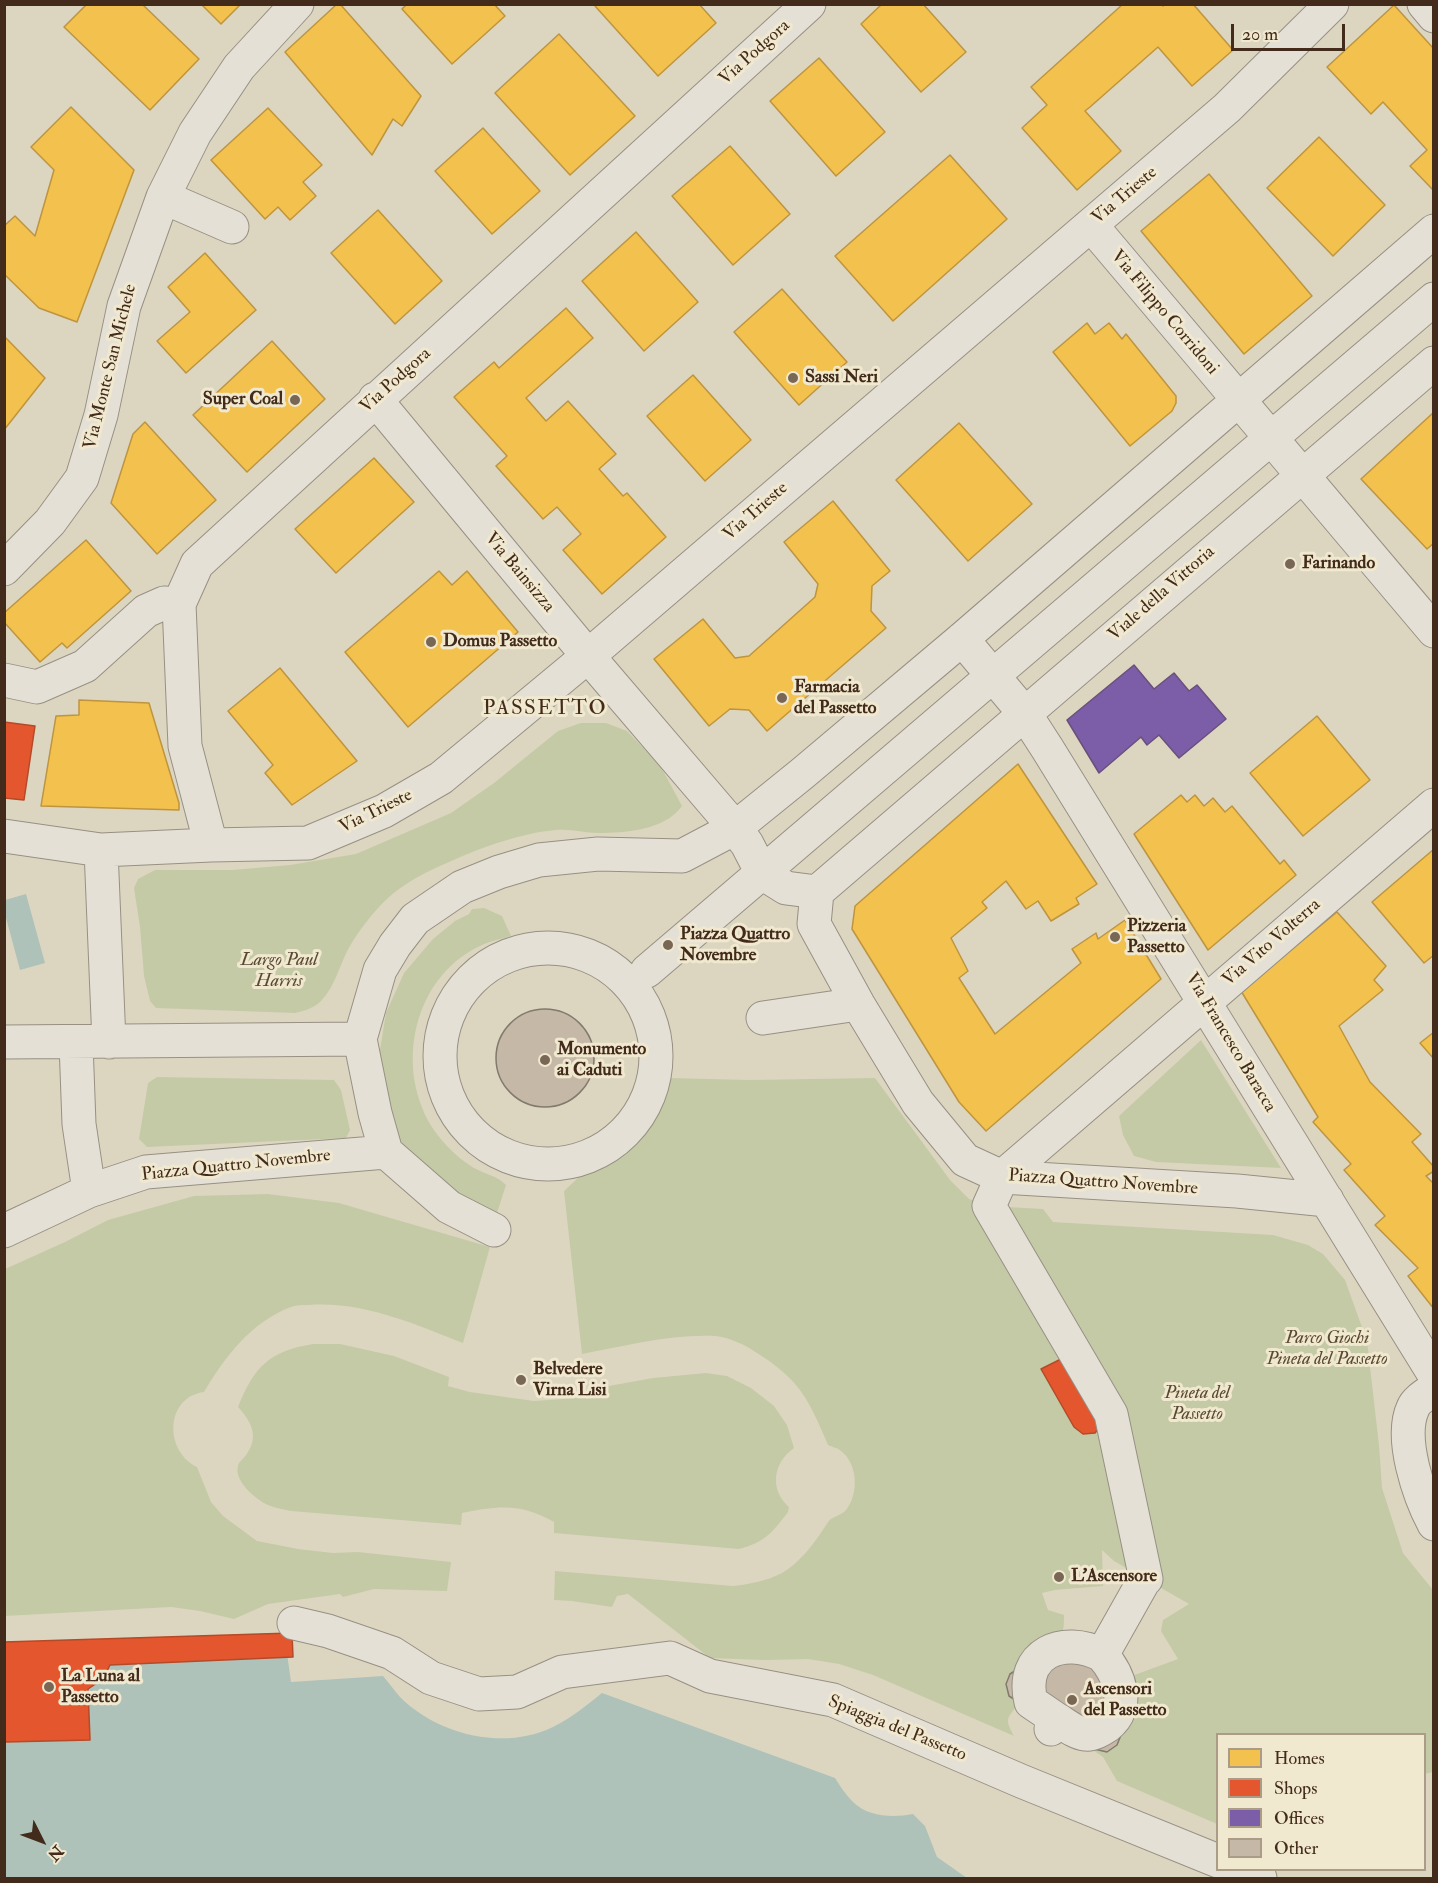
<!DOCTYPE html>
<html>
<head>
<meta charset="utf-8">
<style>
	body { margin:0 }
	#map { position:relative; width:1438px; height:1883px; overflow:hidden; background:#dcd6c1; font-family:"IM FELL Double Pica",serif }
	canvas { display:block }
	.frame { position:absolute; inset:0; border:6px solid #432b1b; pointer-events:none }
	.legend { position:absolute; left:1216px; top:1733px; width:210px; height:138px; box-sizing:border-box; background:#f0e8cf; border:2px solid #ab9c87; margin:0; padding:8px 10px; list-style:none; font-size:18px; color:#432b1b }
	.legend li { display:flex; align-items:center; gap:12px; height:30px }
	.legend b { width:30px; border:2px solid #ab9c87 }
	.north { position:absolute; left:12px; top:1811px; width:60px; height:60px; -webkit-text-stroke:4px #f0e8cf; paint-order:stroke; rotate:132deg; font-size:16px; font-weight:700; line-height:24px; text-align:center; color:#432b1b }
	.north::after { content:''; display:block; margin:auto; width:21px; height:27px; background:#432b1b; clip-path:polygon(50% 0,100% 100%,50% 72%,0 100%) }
	.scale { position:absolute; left:1231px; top:24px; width:114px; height:27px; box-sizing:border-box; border:3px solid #432b1b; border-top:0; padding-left:8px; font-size:18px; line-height:21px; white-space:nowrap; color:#432b1b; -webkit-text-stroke:4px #f0e8cf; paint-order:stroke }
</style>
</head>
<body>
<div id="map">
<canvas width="1438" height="1883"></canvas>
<div class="frame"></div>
<ul class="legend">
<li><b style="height:16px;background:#f2c14e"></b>Homes</li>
<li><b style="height:16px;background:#e4572e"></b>Shops</li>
<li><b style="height:16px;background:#7b5ea7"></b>Offices</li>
<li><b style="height:16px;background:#c5b8a6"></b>Other</li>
</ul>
<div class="north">N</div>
<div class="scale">20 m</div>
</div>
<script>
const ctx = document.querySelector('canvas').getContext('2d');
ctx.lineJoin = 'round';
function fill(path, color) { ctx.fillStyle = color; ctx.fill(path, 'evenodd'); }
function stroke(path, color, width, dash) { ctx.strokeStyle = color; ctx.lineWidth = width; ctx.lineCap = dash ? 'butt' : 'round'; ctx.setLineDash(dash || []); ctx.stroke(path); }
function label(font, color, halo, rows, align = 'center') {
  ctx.font = font + ' "IM FELL Double Pica",serif'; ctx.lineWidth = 6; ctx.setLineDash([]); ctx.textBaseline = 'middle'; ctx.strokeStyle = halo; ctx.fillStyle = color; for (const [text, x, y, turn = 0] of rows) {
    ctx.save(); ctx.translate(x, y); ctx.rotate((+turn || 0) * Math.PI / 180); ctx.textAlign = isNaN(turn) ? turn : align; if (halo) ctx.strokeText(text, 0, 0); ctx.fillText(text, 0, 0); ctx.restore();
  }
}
fill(new Path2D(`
	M581,723H606L627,731L660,765L682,806C665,830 626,833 598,833C585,833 571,829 557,830C527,832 492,844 465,855C435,868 403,881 380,906C369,918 358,932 350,946C340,963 335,988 320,1002C314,1008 304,1011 295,1013L156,1008L150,1001L144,976L140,927L134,888L138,879L155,870H232L290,865L356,854L451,813L494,783L558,731Z
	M484,908L502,916L511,936C501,939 490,941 480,946C409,979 392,1079 440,1138C449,1149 461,1160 474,1168C485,1174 498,1176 506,1185L497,1213L475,1209L408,1153L393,1128L379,1056L386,1013L404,973L433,939L455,921L469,914L472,909Z
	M1201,1040L1281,1168L1156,1162L1134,1156L1123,1135L1119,1116Z
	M157,1077L334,1080L341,1090L350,1130L346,1138L147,1147L139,1139L148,1083Z
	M669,1078L750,1080L875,1078L950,1180L969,1199L989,1206L1043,1209L1053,1222L1273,1235L1308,1245L1323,1254L1345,1280L1367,1341L1379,1445L1382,1488L1403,1553L1433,1590V1772L1425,1774L1424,1734H1218L1217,1824L1117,1781L1103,1757L1090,1748L1107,1752C1131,1735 1120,1707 1118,1681L1178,1659L1161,1631L1163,1620L1189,1604L1114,1561L1102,1550L1103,1586L1055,1590L1042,1593L1048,1610L1064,1615C1064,1625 1064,1638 1055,1645C1038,1660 981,1674 1018,1703C1009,1719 1003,1716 1014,1736L873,1675L839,1664L808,1659L764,1660L710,1658L628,1594L617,1596L612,1607L572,1601L554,1600L555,1571L733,1586C751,1584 766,1581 782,1573C802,1561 816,1541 828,1522C832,1516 841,1516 846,1510C859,1494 858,1464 841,1451C838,1448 832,1447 828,1445C809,1400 800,1380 757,1353C745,1345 729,1337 715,1336C671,1334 625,1346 582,1354L564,1191L580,1176L613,1159L640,1133L658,1107Z
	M268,1194L339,1203L490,1247L463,1343C414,1324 363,1301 309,1305C303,1305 296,1305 291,1307C251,1322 225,1357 204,1392C165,1397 164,1451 197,1467L211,1502L223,1516L257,1541L298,1549L333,1553L358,1552L451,1562L447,1591L374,1589L343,1597L340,1594L268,1604L234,1619L200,1611L171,1607L5,1616V1269L65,1242L108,1220L194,1196Z
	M313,1344H340L394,1356L449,1377L448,1386L470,1392L534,1401L592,1397V1389L653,1378L706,1373L727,1376L751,1388L774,1406L787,1425L794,1448C773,1463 769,1489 789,1507L788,1512C773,1532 764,1543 739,1549L554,1533V1522C520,1503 499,1506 462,1513L461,1525L291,1511C283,1509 275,1508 268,1505C255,1499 231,1479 239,1463C242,1459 246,1456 248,1452C259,1435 250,1420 238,1407C254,1367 269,1351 313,1344Z`), '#c5caa6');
fill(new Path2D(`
	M26,894L45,963L20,970L5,914V900Z
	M286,1646L291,1682L383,1676C389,1683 394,1690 400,1697C438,1735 504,1751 553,1727C571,1718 586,1706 602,1693L835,1778C840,1786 846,1795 853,1802C868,1817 893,1818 913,1814L925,1826L937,1857L967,1878H5L4,1663Z`), '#aec2b9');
const homes = new Path2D(`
	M87,4H142L199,59L150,110L64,27Z
	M201,4H241L221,24Z
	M337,4H340L421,96L402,126L393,119L372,155L285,52Z
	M407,4H494L505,16L452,64L402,9Z
	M597,4H699L716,23L658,76L595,6Z
	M882,4H923L966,52L921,92L861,24Z
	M1123,4H1161L1163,6L1165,4H1193L1233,50L1192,86L1158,47L1090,107L1085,111L1121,151L1077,190L1022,128L1047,105L1031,87Z
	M1394,5L1434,49V191L1410,166L1427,150L1383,102L1371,114L1327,67Z
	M559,34L635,116L570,175L495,93Z
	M819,58L885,132L836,176L770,101Z
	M71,107L134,170L77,322L39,308L4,274V226L15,216L35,236L54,170L31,147Z
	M268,108L322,165L303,182L316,196L290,220L278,207L265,219L211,160Z
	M483,128L540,191L492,234L435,171Z
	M1319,137L1385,205L1333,256L1267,188Z
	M730,146L790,214L733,265L672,196Z
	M950,155L1007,219L893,321L835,256Z
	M1209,174L1312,296L1244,354L1141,231Z
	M378,210L442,281L395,324L331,253Z
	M636,232L698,302L644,351L582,281Z
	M205,253L256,310L186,373L157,341L190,312L168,287Z
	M782,289L847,362L799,405L734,332Z
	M566,308L593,338L526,398L546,421L568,401L616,454L599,469L623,496L627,493L666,537L602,594L563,550L581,534L557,507L543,519L496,466L507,456L454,397L494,362L499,368Z
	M1087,323L1095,334L1109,323L1122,339L1126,334L1176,396V403L1172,411L1130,446L1053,352Z
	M4,336L45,378L4,430Z
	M272,341L325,399L247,472L193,415Z
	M693,375L751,440L705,481L647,416Z
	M1434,412V543L1427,549L1361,479Z
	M145,422L216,500L157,554L111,503L133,434Z
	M959,423L1032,504L968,561L896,480Z
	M374,458L414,502L336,573L295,529Z
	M833,501L890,571L872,586L871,611L886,628L767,731L749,710L730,709L709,726L654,659L703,619L735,658L749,656L815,597L818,584L784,542Z
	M86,540L131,591L67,648L62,643L40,662L4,622V613Z
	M439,571L452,585L467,571L518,632L408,727L345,652Z
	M280,668L357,761L292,805L265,773L273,765L228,711Z
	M79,700L149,703L179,803V810L41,806L56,716L79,715Z
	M1317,716L1370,780L1303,836L1250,773Z
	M1018,764L1097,884L1076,898L1079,904L1051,921L1038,901L1026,909L1006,881L982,902L987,908L951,938L968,971L959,978L995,1034L1081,963L1072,949L1096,933L1098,939L1125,920L1161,979L986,1131L959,1102L852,929L855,906Z
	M1181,795L1187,802L1195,795L1204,806L1213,798L1225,812L1232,806L1280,864L1284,860L1296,875L1208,950L1134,834Z
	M1434,849V955L1424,963L1372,902Z
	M1337,912L1386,966L1374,980L1383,990L1339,1026L1370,1082L1421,1134L1412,1142L1434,1167V1171L1426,1176L1434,1184V1309L1408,1276L1418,1268L1375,1225L1385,1216L1344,1170L1351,1164L1313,1122L1318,1117L1241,991Z
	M1434,1032V1059L1420,1043Z`);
fill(homes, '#f2c14e');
stroke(homes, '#be943f', 1.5);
const shops = new Path2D(`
	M4,722L35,726L24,800L4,798Z
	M1063,1358L1100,1427L1095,1433L1083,1434L1074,1427L1041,1369Z
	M292,1633L293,1657L110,1665L103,1679L88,1689L90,1740L5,1742L4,1642Z`);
fill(shops, '#e4572e');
stroke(shops, '#b44a28', 1.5);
const offices = new Path2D(`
	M1134,665L1154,689L1174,673L1189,691L1197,685L1226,719L1179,758L1159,735L1147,745L1141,737L1099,773L1067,720Z`);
fill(offices, '#7b5ea7');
stroke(offices, '#6a4f7d', 1.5);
const building = new Path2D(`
	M496 1058a49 49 0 1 1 98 0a49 49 0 1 1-98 0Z
	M1057,1644L1118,1681L1123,1730L1117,1745L1107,1752L1090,1748L1009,1696L1006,1684L1010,1674Z`);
fill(building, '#c5b8a6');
stroke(building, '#817a6d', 1.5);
const minor = new Path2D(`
	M1424,4L1434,16
	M163,197L232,227
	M1091,225L1434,631
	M375,399L588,656L735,828L747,844L762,873L786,888L817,892
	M4,569L50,522L82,478L101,415L124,306L163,197L195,133L239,67L297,4
	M962,639L1025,714L1047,748L1434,1374
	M4,680L37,687L85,666L146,611L164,603L179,604
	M4,836L101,850L211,845L308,843L384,811L441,778L588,656L1227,108L1332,4
	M211,845L185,746L179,604L197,564L809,4
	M101,850L109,1042
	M817,892L1434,363
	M817,892L814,924L858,1004L918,1103L965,1160L1002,1177L1237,1191L1327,1200
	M440 1056a108 108 0 1 1 216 0a108 108 0 1 1-216 0Z
	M647,971L1434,299
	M763,1018L858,1004
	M360,1039L375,1113L386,1152L449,1207L494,1230
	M4,1042L360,1039L380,970L395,945L415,919L462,887L499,872L539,860L598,854L682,856L735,828L803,773L962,639L1434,231
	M76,1043L79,1124L89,1191
	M4,1231L89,1191L146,1172L386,1152
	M1434,1389C1427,1394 1416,1400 1413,1408C1399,1438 1419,1496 1434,1524
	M1146,1579L1111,1414L989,1206L1002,1177L1434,805
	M294,1623L328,1631L392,1653L431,1678L479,1694L517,1692L562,1672L670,1658L710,1676L833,1700L1021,1781L1218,1861
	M1056,1719C1065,1724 1075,1733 1085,1734C1093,1735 1101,1730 1107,1726C1132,1707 1119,1674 1102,1655L1142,1584
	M1051,1729L1056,1719L1031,1702C1019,1653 1063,1635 1102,1655
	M1238,1870L1260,1878`);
stroke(minor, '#979083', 35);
stroke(minor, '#e4e0d6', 33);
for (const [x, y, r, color] of [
	[793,378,6,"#796755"],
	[295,400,6,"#796755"],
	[1290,564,6,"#796755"],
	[431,642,6,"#796755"],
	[782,698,6,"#796755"],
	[1115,937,6,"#796755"],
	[668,945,6,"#796755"],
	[545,1060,6,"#796755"],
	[521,1380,6,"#796755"],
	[1059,1577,6,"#796755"],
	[49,1687,6,"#796755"],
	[1072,1700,6,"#796755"]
]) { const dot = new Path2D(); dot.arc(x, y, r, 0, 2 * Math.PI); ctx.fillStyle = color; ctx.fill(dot); stroke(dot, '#f0e8cf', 2); }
label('18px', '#432b1b', '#f0e8cf', [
	["Via Podgora",755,53,-42],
	["Via Trieste",1125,196,-40],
	["Via Filippo Corridoni",1164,313,50],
	["Via Monte San Michele",111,367,-76],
	["Via Podgora",396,381,-42],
	["Via Trieste",756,512,-41],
	["Via Bainsizza",519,573,50],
	["Viale della Vittoria",1162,594,-41],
	["Via Trieste",376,812,-26],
	["Via Vito Volterra",1272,943,-41],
	["Via Francesco Baracca",1230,1043,59],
	["Piazza Quattro Novembre",236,1166,-6],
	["Piazza Quattro Novembre",1103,1183,4],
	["Spiaggia del Passetto",897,1729,22]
]);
label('bold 18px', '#432b1b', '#f0e8cf', [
	["Sassi Neri",805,378],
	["Super Coal",283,400,"right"],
	["Farinando",1302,564],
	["Domus Passetto",443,642],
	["Farmacia",794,688],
	["del Passetto",794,709],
	["Pizzeria",1127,927],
	["Passetto",1127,948],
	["Piazza Quattro",680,935],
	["Novembre",680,956],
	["Monumento",557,1050],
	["ai Caduti",557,1071],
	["Belvedere",533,1370],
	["Virna Lisi",533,1391],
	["L'Ascensore",1071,1577],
	["La Luna al",61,1677],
	["Passetto",61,1698],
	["Ascensori",1084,1690],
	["del Passetto",1084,1711]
], 'left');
label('italic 18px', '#594932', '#f0e8cf', [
	["Largo Paul",279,961],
	["Harris",279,982],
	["Parco Giochi",1327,1339],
	["Pineta del Passetto",1327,1360],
	["Pineta del",1197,1394],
	["Passetto",1197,1415]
]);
ctx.letterSpacing = '1.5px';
label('21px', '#432b1b', '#f0e8cf', [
	["PASSETTO",545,709]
]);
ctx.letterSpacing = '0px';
</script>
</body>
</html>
